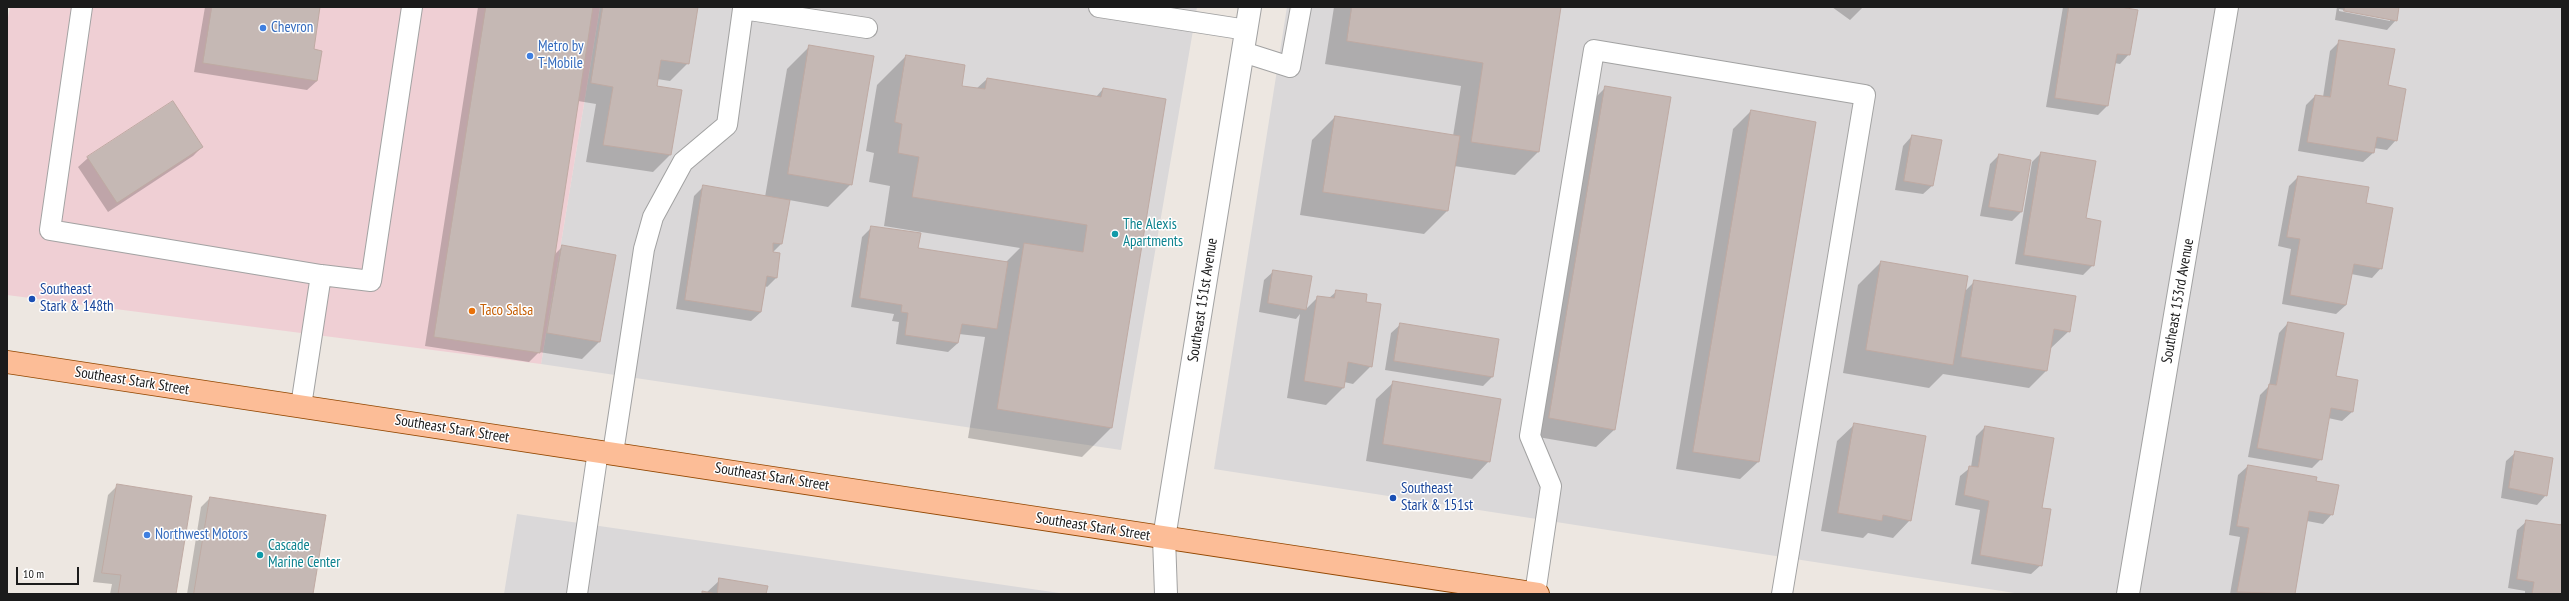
<!DOCTYPE html>
<html>
<head>
<meta charset="utf-8">
<style>
	body { margin:0 }
	#map { position:relative; width:2569px; height:601px; overflow:hidden; background:#ede7e1; font-family:"PT Sans Narrow",sans-serif }
	canvas { display:block }
	.frame { position:absolute; inset:0; border:8px solid #1b1b1b; pointer-events:none }
	.scale { position:absolute; left:16px; top:567px; width:63px; height:18px; box-sizing:border-box; border:2px solid #1b1b1b; border-top:0; padding-left:5px; font-size:12px; line-height:14px; white-space:nowrap; color:#1b1b1b; -webkit-text-stroke:3px #fff; paint-order:stroke }
</style>
</head>
<body>
<div id="map">
<canvas width="2569" height="601"></canvas>
<div class="frame"></div>
<div class="scale">10 m</div>
</div>
<script>
const ctx = document.querySelector('canvas').getContext('2d');
ctx.lineJoin = 'round';
function fill(path, color) { ctx.fillStyle = color; ctx.fill(path, 'evenodd'); }
function stroke(path, color, width, dash) { ctx.strokeStyle = color; ctx.lineWidth = width; ctx.lineCap = dash ? 'butt' : 'round'; ctx.setLineDash(dash || []); ctx.stroke(path); }
function label(font, color, halo, rows, align = 'center') {
  ctx.font = font + ' "PT Sans Narrow",sans-serif'; ctx.lineWidth = 3; ctx.setLineDash([]); ctx.textBaseline = 'middle'; ctx.strokeStyle = halo; ctx.fillStyle = color; for (const [text, x, y, turn = 0] of rows) {
    ctx.save(); ctx.translate(x, y); ctx.rotate((+turn || 0) * Math.PI / 180); ctx.textAlign = isNaN(turn) ? turn : align; if (halo) ctx.strokeText(text, 0, 0); ctx.fillText(text, 0, 0); ctx.restore();
  }
}
fill(new Path2D(`
	M600,7H1197L1121,450L541,364Z
	M1287,7H2562V594H2021L1214,469Z
	M517,514L1066,594H504Z`), '#dad8d9');
fill(new Path2D(`
	M10,7H600L541,364L7,295V23Z`), '#efcfd4');
fill(new Path2D(`
	M205,7H319L312,50L321,52L317,81L307,90L194,72Z
	M478,7H697L688,63L670,81L657,79L656,87L670,155L653,172L586,162L596,104L578,101L554,255L563,246L599,342L582,359L539,352L529,362L425,346Z
	M1334,7H1560L1538,152L1515,175L1454,166L1447,211L1424,234L1300,215L1312,140L1335,117L1453,136L1461,86L1325,64Z
	M1832,7H1863L1850,20Z
	M2063,7H2115L2129,54L2120,64L2114,63L2107,106L2098,115L2046,107Z
	M2337,7H2398L2396,20L2387,30L2335,20ZM2339,9L2390,19V21L2339,11Z
	M2340,41L2387,86L2396,140L2387,150L2374,148L2373,153L2363,162L2298,151L2306,105L2315,96L2323,97L2330,51Z
	M810,46L851,184L828,207L789,200L781,244L772,253L777,277L767,287L765,286L761,312L751,321L676,309L694,196L704,186L765,197L787,69Z
	M906,56L961,87L976,89L987,79L1096,97L1103,89L1111,428L1082,457L968,438L985,337L959,334L958,343L948,352L896,344L899,322L892,321L894,314L851,307L862,237L872,227L917,249L1005,263L1020,248L884,226L890,186L869,182L874,153L866,151L877,85Z
	M1605,88L1614,430L1596,447L1532,436L1588,105Z
	M1751,111L1758,462L1740,479L1676,469L1733,129Z
	M1912,136L1933,185L1923,194L1895,190L1903,146Z
	M202,147L193,156L108,212L78,167L88,158Z
	M2041,153L2085,219L2093,265L2083,275L2015,264L2032,162Z
	M1999,155L2030,160L2021,212L2012,221L1980,216L1990,164Z
	M2298,177L2381,268L2372,278L2351,274L2346,305L2336,314L2282,304L2291,249L2278,246L2289,186Z
	M1881,262L1965,291L1975,281L2069,331L2050,349L2046,371L2029,388L1943,374L1929,388L1843,373L1858,285Z
	M1274,271L1305,310L1318,297L1329,298L1336,292L1365,303L1371,366L1353,384L1344,382L1343,388L1326,405L1287,398L1300,314L1296,319L1259,312L1264,280Z
	M2288,323L2335,376L2357,381L2352,412L2342,421L2328,418L2321,459L2312,468L2248,457L2260,395L2269,386L2279,333Z
	M1401,324L1498,340L1492,377L1483,386L1385,370L1391,333Z
	M1394,382L1489,461L1472,479L1366,461L1376,399Z
	M1855,424L1910,520L1893,538L1868,533L1863,538L1821,531L1837,441Z
	M1985,427L2041,509V565L2031,574L1971,564L1980,510L1955,505L1960,476L1971,467L1976,436Z
	M2516,452L2546,495L2537,505L2501,498L2506,461Z
	M2248,466L2315,482L2332,514L2323,524L2307,521L2294,594H2230L2240,537L2229,535L2238,475Z
	M117,486L175,594H110L112,584L93,582L108,495Z
	M210,498L312,594H187L201,507Z
	M2527,521L2559,525L2562,523V594H2525V591L2508,588L2517,530Z
	M720,580L765,594H701L706,593Z`), '#0003');
const building = new Path2D(`
	M212,7H320L314,49L322,51L317,81L203,63Z
	M486,7H593L540,353L434,337Z
	M603,7H698L689,64L661,60L657,86L682,90L671,155L603,145L613,87L591,83Z
	M1352,7H1561L1539,152L1471,142L1483,63L1347,41Z
	M2069,7H2121L2138,10L2130,55L2117,54L2108,106L2055,98Z
	M2345,7H2399L2397,21L2344,11Z
	M2339,40L2395,49L2388,85L2406,89L2397,141L2377,137L2374,153L2307,142L2315,95L2330,97Z
	M809,45L874,56L852,185L788,174Z
	M906,55L965,65L962,86L985,89L987,78L1101,97L1103,88L1166,99L1112,428L997,409L1024,243L1083,252L1087,225L912,197L919,157L898,153L902,124L895,122Z
	M1605,86L1671,97L1615,430L1549,418Z
	M173,101L203,147L117,203L87,157Z
	M1751,110L1816,122L1759,462L1693,452Z
	M1335,116L1460,136L1448,211L1323,192Z
	M1912,135L1942,140L1933,186L1904,181Z
	M2041,152L2096,161L2086,218L2101,221L2094,266L2024,255Z
	M1999,154L2031,160L2022,212L1989,207Z
	M2298,176L2369,187L2366,203L2393,208L2382,269L2354,264L2346,305L2290,295L2300,239L2287,237Z
	M703,185L790,200L782,244L773,243V252L780,253L777,278L767,276L761,312L685,300Z
	M871,226L921,233L918,248L1008,262L997,329L962,324L958,343L905,335L908,313L901,312L902,305L860,298Z
	M562,245L616,255L600,342L547,333Z
	M1881,261L1968,276L1953,365L1866,350Z
	M1273,270L1312,276L1306,310L1268,303Z
	M1974,280L2076,296L2070,332L2054,329L2047,371L1961,357Z
	M1336,290L1367,294L1366,302L1381,304L1372,367L1348,362L1344,388L1304,381L1317,296L1334,298Z
	M2288,322L2344,333L2336,376L2358,380L2353,412L2331,408L2322,460L2257,448L2269,384L2276,385Z
	M1400,323L1499,339L1493,377L1394,361Z
	M1393,381L1501,399L1490,462L1383,444Z
	M1854,423L1926,436L1911,521L1883,515L1882,521L1838,513Z
	M1985,426L2054,438L2042,508L2051,509L2042,566L1980,555L1989,501L1964,495L1969,466L1978,467Z
	M2515,451L2553,458L2547,496L2509,488Z
	M2248,465L2317,477L2316,481L2339,485L2333,515L2309,511L2295,594L2237,592L2249,528L2237,526Z
	M117,484L192,496L176,594H118L121,575L102,573Z
	M210,497L326,515L313,594H194Z
	M2526,520L2562,525V594H2532L2534,582L2517,579Z
	M719,578L768,586L766,594H702V591L717,594Z`);
fill(building, '#c5b8b4');
stroke(building, '#bfaaa3', 1);
const service = new Path2D(`
	M82,7L50,230L321,275L371,281L412,7
	M1099,7L1247,30
	M1243,52L1290,67L1301,7
	M301,406L321,275
	M613,453L644,249L653,217L683,162L727,125L743,9L867,28
	M577,594L598,451
	M1535,594L1551,486L1530,436L1594,50L1865,95L1782,594`);
const minor = new Path2D(`
	M1166,594L1164,538L1250,7
	M2128,594L2227,7`);
const primary = new Path2D(`
	M7,362L1538,594`);
stroke(service, '#a2a2a2', 22);
stroke(minor, '#a2a2a2', 24);
stroke(primary, '#934700', 24);
stroke(service, '#fff', 20);
stroke(minor, '#fff', 22);
stroke(primary, '#fcbd97', 22);
for (const [x, y, r, color] of [
	[263,28,4,"#3f7fe0"],
	[530,56,4,"#3f7fe0"],
	[1115,234,4,"#0f9aa8"],
	[32,299,4,"#1a4fb4"],
	[472,311,4,"#e8710a"],
	[1393,498,4,"#1a4fb4"],
	[147,535,4,"#3f7fe0"],
	[260,555,4,"#0f9aa8"]
]) { const dot = new Path2D(); dot.arc(x, y, r, 0, 2 * Math.PI); ctx.fillStyle = color; ctx.fill(dot); stroke(dot, '#fff', 1.5); }
label('15px', '#366cbe', '#fff', [
	["Chevron",271,28],
	["Metro by",538,47],
	["T-Mobile",538,64],
	["Northwest Motors",155,535]
], 'left');
label('15px', '#0d838f', '#fff', [
	["The Alexis",1123,225],
	["Apartments",1123,242],
	["Cascade",268,546],
	["Marine Center",268,563]
], 'left');
label('15px', '#164399', '#fff', [
	["Southeast",40,290],
	["Stark & 148th",40,307],
	["Southeast",1401,489],
	["Stark & 151st",1401,506]
], 'left');
label('15px', '#1b1b1b', '#fff', [
	["Southeast 151st Avenue",1203,300,-81],
	["Southeast 153rd Avenue",2178,301,-80],
	["Southeast Stark Street",132,381,9],
	["Southeast Stark Street",452,429,9],
	["Southeast Stark Street",772,477,9],
	["Southeast Stark Street",1093,527,9]
]);
label('15px', '#c56008', '#fff', [
	["Taco Salsa",480,311]
], 'left');
</script>
</body>
</html>
